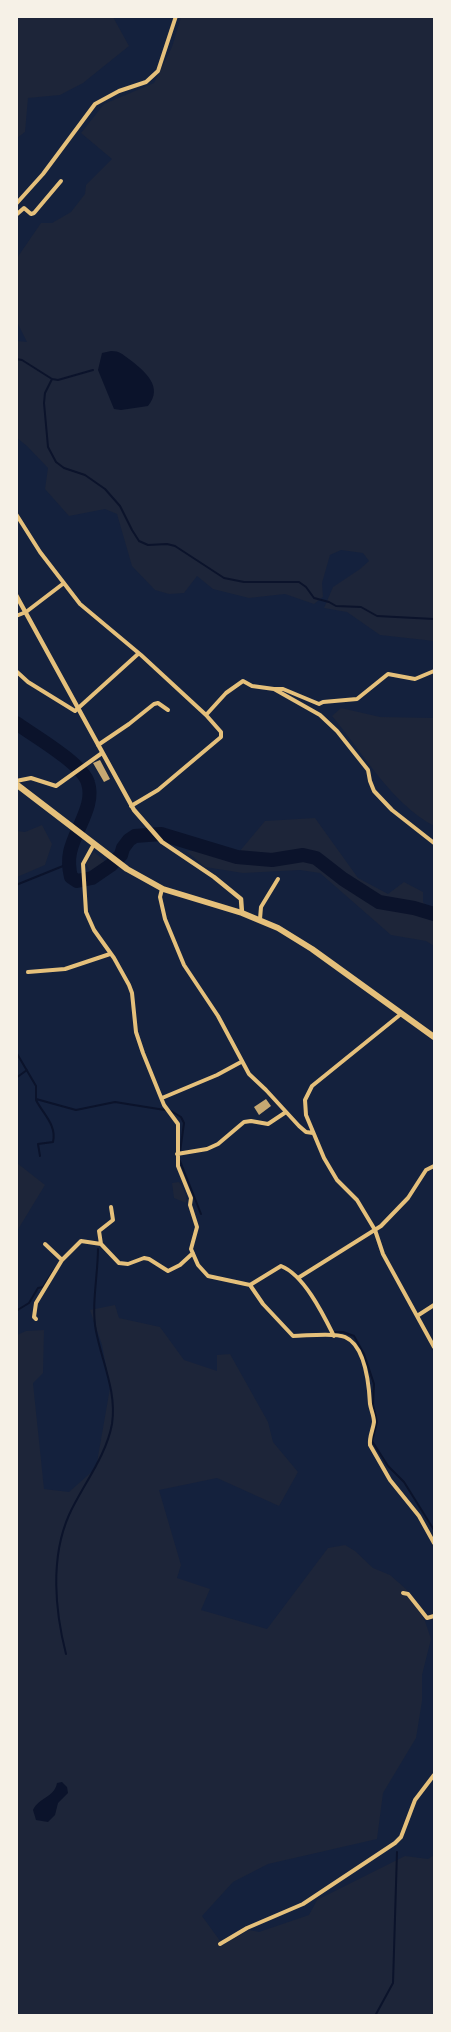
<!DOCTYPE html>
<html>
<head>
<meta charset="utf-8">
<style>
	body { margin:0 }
	#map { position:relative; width:451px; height:2032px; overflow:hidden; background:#14213d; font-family:Montserrat,sans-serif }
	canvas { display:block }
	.frame { position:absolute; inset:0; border:18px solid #f6f1e7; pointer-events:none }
</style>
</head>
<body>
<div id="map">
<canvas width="451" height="2032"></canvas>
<div class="frame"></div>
</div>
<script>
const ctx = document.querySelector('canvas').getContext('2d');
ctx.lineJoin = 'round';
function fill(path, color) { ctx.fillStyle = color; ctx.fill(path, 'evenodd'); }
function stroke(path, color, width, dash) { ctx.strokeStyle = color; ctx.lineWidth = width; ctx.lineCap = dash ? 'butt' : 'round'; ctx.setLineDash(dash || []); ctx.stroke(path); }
fill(new Path2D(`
	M17,16L113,17L129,46L83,83L60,95L28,98L25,132L17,138Z
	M181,17H434V641L380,635L347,612L324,608L333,587L360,569L369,561L363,553L341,550L330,555L322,583L323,597L314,604L285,594L249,598L213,589L197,576L184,593L169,594L155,590L132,566L117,514L105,509L69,516L45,489L48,468L27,446L17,438V341L27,342L17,322V258L41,223H52L71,212L85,194L86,185L112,159L81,133L104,104L154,83L172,47Z
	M341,708L380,717L434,718V826C390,802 364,754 332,716Z
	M315,818L358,878L388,894L404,882L423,892V902L434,913V946L426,941L391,935L320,873L300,870L243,873L205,867L186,851H200L215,855L239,852L265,821Z
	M42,825L52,844L45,865L17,877V831L25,832Z
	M94,852L106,862L100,869L91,873L86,864Z
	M17,1163L45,1185L17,1231L16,1163Z
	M179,1182C183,1188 188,1196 186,1203L174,1198L172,1183Z
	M115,1305L119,1318L160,1327L184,1360L217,1371V1355L230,1354L268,1422L273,1442L298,1472L279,1506L217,1478L159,1490L181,1565L177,1578L210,1589L201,1610L267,1629L328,1548L345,1545L355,1551L373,1568L390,1575L406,1589L425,1621L431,1639L422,1675V1701L416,1738L383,1793L377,1839L268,1864L233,1882L202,1916L223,1945L249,1930L259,1932L309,1915L317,1900L405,1856L428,1859L434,1855V2015L17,2016V1335L26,1331L44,1330L43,1373L33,1383L44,1489L69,1492L96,1468L110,1388L102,1345L90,1310Z`), '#1d2539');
fill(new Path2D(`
	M111,351C120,351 122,354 129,359C145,371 164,387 148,406L121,410L114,409L98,370L102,353Z
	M62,1782L67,1787L68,1793L58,1803L55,1815L48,1822L36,1820L33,1810C39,1797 54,1798 57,1783Z`), '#0b132b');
stroke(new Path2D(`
	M16,359L22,360L52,379L58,380L93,370
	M52,379L45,393L44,403L48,447L56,462L64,468L85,475L105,489L120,506L132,530L139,541L148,545L167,544L175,546L224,578L244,582H299L306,587L314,598L329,602L336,606L361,607L377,616L434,619
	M16,885L68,864
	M16,1052L36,1086V1099L76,1110L115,1102L171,1111L181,1117L184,1123L180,1152
	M16,1078L27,1070
	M36,1100C43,1114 57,1125 53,1142L38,1144L40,1156
	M180,1161L201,1214
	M16,1311L29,1303L38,1288L43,1287L54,1270
	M334,1332H343L354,1336L364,1354L374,1384L373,1405L377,1422L372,1441L388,1466L404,1482L434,1530
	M66,1654C55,1611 50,1558 69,1515C82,1486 106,1457 112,1424C117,1392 102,1362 96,1331C91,1307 98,1274 98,1249
	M375,2016L393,1983L397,1852`), '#0b132b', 2);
stroke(new Path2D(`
	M16,723C33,735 83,764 88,783C93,798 85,814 79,828C71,846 66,857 71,877L77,881L92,878L111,865L121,855L123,848L129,840L135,836L161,834L237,857L272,860L303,855L316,858L343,879L379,902L414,908L434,914`), '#0b132b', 14);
fill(new Path2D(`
	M100,760L110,779L104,782L93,763Z
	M266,1099L271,1106L259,1115L254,1107Z`), '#c6a872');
stroke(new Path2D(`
	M16,204L43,174L95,104L119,91L146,82L158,71L176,16
	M16,215L24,208L31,214L34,213L61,181
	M16,514L40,552L80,604L141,655L206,715L221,732V737L158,790L131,806
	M16,616L26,612L64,583
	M16,671L28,682L75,711L138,654
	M275,689H283L319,704L323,702L357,699L388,674L415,679L434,671
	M206,715L226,693L243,681L252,686L274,689L320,715L337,731L368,770L370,781L374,791L392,810L434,843
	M98,745L129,724L154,704L158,703L168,710
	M16,781L31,778L56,786L102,753
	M94,844L83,864L86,912L94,930L114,958L129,985L132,993L136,1032L143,1053L164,1105L178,1124V1166L191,1198L190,1205L197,1227L191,1249L198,1265L208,1276L250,1285L263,1304L293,1336C306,1336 334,1332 345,1337C366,1346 369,1385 370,1404C371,1410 374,1416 374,1422C373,1430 369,1437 370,1445L390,1480L419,1516L434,1543
	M162,889L160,897L165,919L184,965L218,1016L249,1074L266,1090L299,1126L306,1132L313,1133
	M260,919L261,907L278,879
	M28,972L65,969L110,954
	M401,1014L312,1086L305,1100L306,1115L324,1158L337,1180L357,1200L375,1230L383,1254L434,1347
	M162,1098L217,1075L241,1062
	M177,1154L207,1149L218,1144L244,1122L251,1121L268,1124L286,1112
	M45,1244L62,1260
	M101,1244L119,1263L128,1264L144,1258L149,1259L168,1271L180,1265L193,1253
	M298,1278L381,1226L408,1198L426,1170L434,1166
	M250,1285L281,1266C304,1275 323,1314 334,1336
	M417,1316L434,1305
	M36,1319L34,1317L36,1303L62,1260L81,1241L101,1244L99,1231L113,1220L111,1207
	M403,1593L408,1594L427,1618L434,1616
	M220,1944L247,1928L303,1904L395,1843L401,1837L415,1800L434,1775`), '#e5c07b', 4);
stroke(new Path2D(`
	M16,595L134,810L162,842L214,877L241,899L242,913`), '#e5c07b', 4.5);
stroke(new Path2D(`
	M16,784L127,869L163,889L242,913L278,928L312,949L434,1037`), '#e5c07b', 6);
</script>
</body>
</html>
